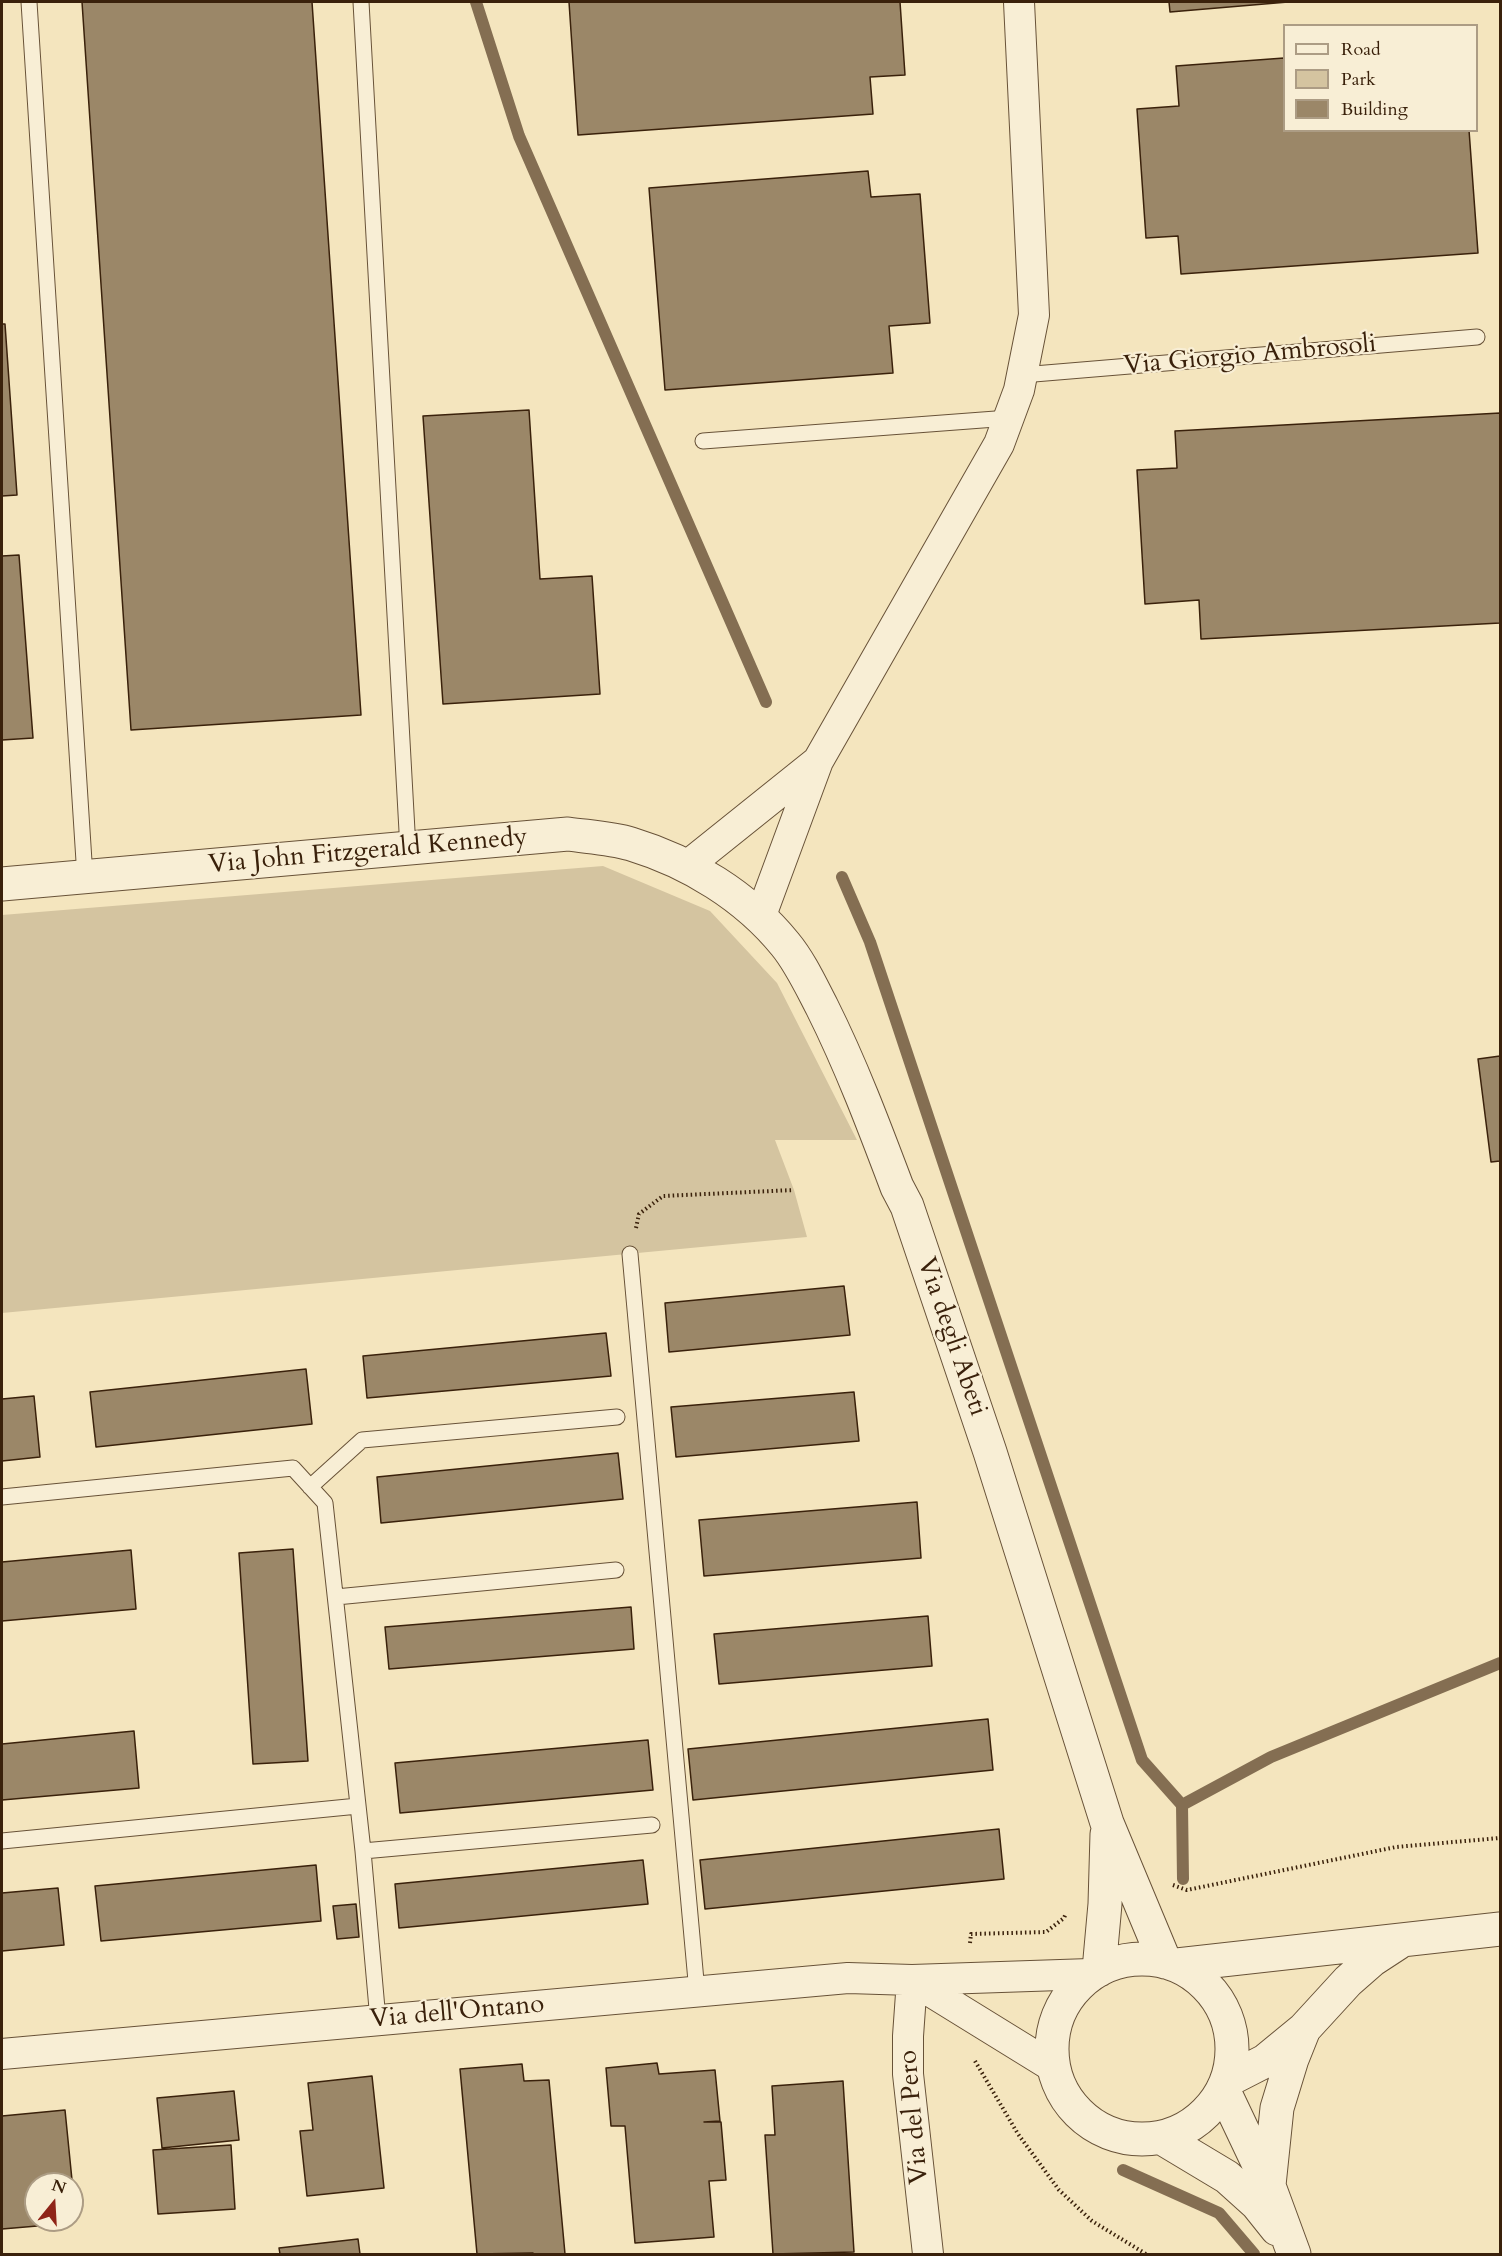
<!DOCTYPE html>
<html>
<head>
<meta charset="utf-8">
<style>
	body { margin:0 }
	#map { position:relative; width:1502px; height:2256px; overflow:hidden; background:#f4e5be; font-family:Cardo,serif }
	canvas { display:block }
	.frame { position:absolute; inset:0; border:3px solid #3a210b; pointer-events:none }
	.legend { position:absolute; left:1283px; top:24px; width:195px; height:108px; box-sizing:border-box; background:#f8eed5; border:2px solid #ac9c84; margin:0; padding:8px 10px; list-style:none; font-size:18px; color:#3a210b }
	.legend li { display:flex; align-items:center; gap:12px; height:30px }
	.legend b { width:30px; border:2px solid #ac9c84 }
	.north { position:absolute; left:24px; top:2172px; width:60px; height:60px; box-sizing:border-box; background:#f8eed5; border:2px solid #ac9c84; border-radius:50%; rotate:18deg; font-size:16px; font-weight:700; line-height:24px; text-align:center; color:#3a210b }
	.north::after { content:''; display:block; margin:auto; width:21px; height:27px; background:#8f2418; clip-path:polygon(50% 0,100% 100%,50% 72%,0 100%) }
</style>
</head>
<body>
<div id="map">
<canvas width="1502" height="2256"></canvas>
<div class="frame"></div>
<ul class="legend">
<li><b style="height:8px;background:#f8eed5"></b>Road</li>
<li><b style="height:16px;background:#d4c4a0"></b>Park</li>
<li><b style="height:16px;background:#9b8768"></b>Building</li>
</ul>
<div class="north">N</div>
</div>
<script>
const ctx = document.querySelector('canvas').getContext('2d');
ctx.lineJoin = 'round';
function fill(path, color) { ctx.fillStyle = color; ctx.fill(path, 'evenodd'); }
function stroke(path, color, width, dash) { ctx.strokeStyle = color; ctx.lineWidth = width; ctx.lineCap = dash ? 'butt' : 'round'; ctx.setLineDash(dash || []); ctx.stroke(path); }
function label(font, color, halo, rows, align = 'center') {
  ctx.font = font + ' Cardo,serif'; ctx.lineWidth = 4.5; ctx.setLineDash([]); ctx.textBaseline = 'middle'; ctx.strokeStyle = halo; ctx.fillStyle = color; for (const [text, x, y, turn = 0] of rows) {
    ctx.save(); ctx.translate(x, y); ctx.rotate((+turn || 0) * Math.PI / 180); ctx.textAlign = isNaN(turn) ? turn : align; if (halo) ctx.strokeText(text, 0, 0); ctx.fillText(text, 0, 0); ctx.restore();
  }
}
fill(new Path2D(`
	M603,866L710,911L777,983L857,1140H775L794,1190L807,1237L2,1313V915Z`), '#d4c4a0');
stroke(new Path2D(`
	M476,2L519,136L766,702
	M842,877L870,942L1142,1760L1182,1805
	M1183,1879L1182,1805L1271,1757L1500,1663
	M1123,2170L1219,2213L1254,2254`), '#846e52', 12);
const building = new Path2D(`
	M82,2H312L361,715L131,730Z
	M569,2H900L905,75L870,77L873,114L578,135Z
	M1169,2H1288L1170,12Z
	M1284,58V130H1469L1478,253L1181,274L1178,236L1146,238L1137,109L1179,106L1176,66Z
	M868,171L871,197L920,194L930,323L889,326L893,373L665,390L649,188Z
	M2,324H5L17,495L2,496Z
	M529,410L540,579L592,576L600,694L443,704L423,416Z
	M1500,413V623L1201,639L1199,600L1145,604L1137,470L1177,468L1175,431Z
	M19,555L33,738L2,740V556Z
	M1500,1056V1161L1491,1162L1478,1059Z
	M844,1286L850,1335L669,1352L665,1303Z
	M606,1333L611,1376L367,1398L363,1356Z
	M306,1369L312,1424L96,1447L90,1392Z
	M854,1392L859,1441L676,1457L671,1407Z
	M34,1396L40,1457L2,1461V1399Z
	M618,1453L623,1499L381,1523L377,1477Z
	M917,1502L921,1558L704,1576L699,1520Z
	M293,1549L308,1761L253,1764L239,1553Z
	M131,1550L136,1609L2,1621V1562Z
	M631,1607L634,1649L389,1669L385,1627Z
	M928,1616L932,1666L719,1684L714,1634Z
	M988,1719L993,1770L693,1800L688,1749Z
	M134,1731L139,1788L2,1800V1744Z
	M648,1740L653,1790L400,1813L395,1763Z
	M999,1829L1004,1879L705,1909L700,1860Z
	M643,1860L648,1904L399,1928L395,1884Z
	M316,1865L321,1921L101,1941L95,1886Z
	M58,1888L64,1945L2,1951V1893Z
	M356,1904L359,1937L337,1939L333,1906Z
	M657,2063L659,2074L715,2070L720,2121L704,2122H721L726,2180L709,2181L714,2237L635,2243L625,2126H611L606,2068Z
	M522,2064L524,2081L549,2080L565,2254H533V2253L477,2254L460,2069Z
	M372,2076L384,2188L307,2196L300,2131L313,2130L308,2083Z
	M843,2081L854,2252L773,2254L765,2135H775L772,2086Z
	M234,2091L239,2140L162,2148L157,2098Z
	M65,2110L72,2180L36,2184V2220H49V2225L2,2229V2116Z
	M231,2145L235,2209L158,2214L153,2150Z
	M358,2239L360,2254H280L279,2248Z`);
fill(building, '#9b8768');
stroke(building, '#3a210b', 1.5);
const service = new Path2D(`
	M29,2L85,877
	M361,2L408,849
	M1022,375L1477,337
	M703,441L1009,418
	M630,1254L697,1992
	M310,1487L362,1440L617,1417
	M2,1497L293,1468L325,1503L363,1851L378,2020
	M336,1597L616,1570
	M2,1841L358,1806
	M363,1851L652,1825`);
const minor = new Path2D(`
	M687,866L818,761
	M760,918L818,761L999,444L1019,390L1034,315L1019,2
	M912,1980L908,2036V2074L928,2254
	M912,1980L1053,2067
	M2,2054L848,1978L912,1980L1090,1974`);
const tertiary = new Path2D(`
	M2,884L568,834C589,837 611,838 631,844C690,862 746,896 785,944C800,962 811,986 822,1007C851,1065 874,1126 897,1187L907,1206L990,1452L1107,1823L1165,1962
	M1052 2049a90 90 0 1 1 180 0a90 90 0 1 1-180 0Z
	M1177,1965L1500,1929
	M1099,1970L1105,1904L1107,1834
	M1228,2080L1265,2061L1304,2029L1348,1981L1372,1960L1398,1943
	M1223,2089L1269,2186L1294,2254
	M1162,2138L1227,2177L1257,2204L1277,2229
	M1269,2185L1277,2108L1292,2059L1304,2029`);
stroke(service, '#685238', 17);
stroke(minor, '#685238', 32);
stroke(tertiary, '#685238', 35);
stroke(new Path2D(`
	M636,1228L639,1214L663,1196L794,1190
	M1173,1885L1187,1890L1396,1847L1500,1838
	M970,1943L971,1934L1046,1932L1064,1918L1066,1913
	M975,2061L1018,2134L1059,2190L1092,2221L1146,2254`), '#3a210b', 4, [1.5, 3]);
stroke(service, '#f8eed5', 15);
stroke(minor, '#f8eed5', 30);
stroke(tertiary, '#f8eed5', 33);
label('26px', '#3a210b', '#f8eed5', [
	["Via Giorgio Ambrosoli",1250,356,-5],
	["Via John Fitzgerald Kennedy",368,852,-5],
	["Via degli Abeti",951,1337,71],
	["Via dell'Ontano",457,2013,-5],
	["Via del Pero",915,2117,-95]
]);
</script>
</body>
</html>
